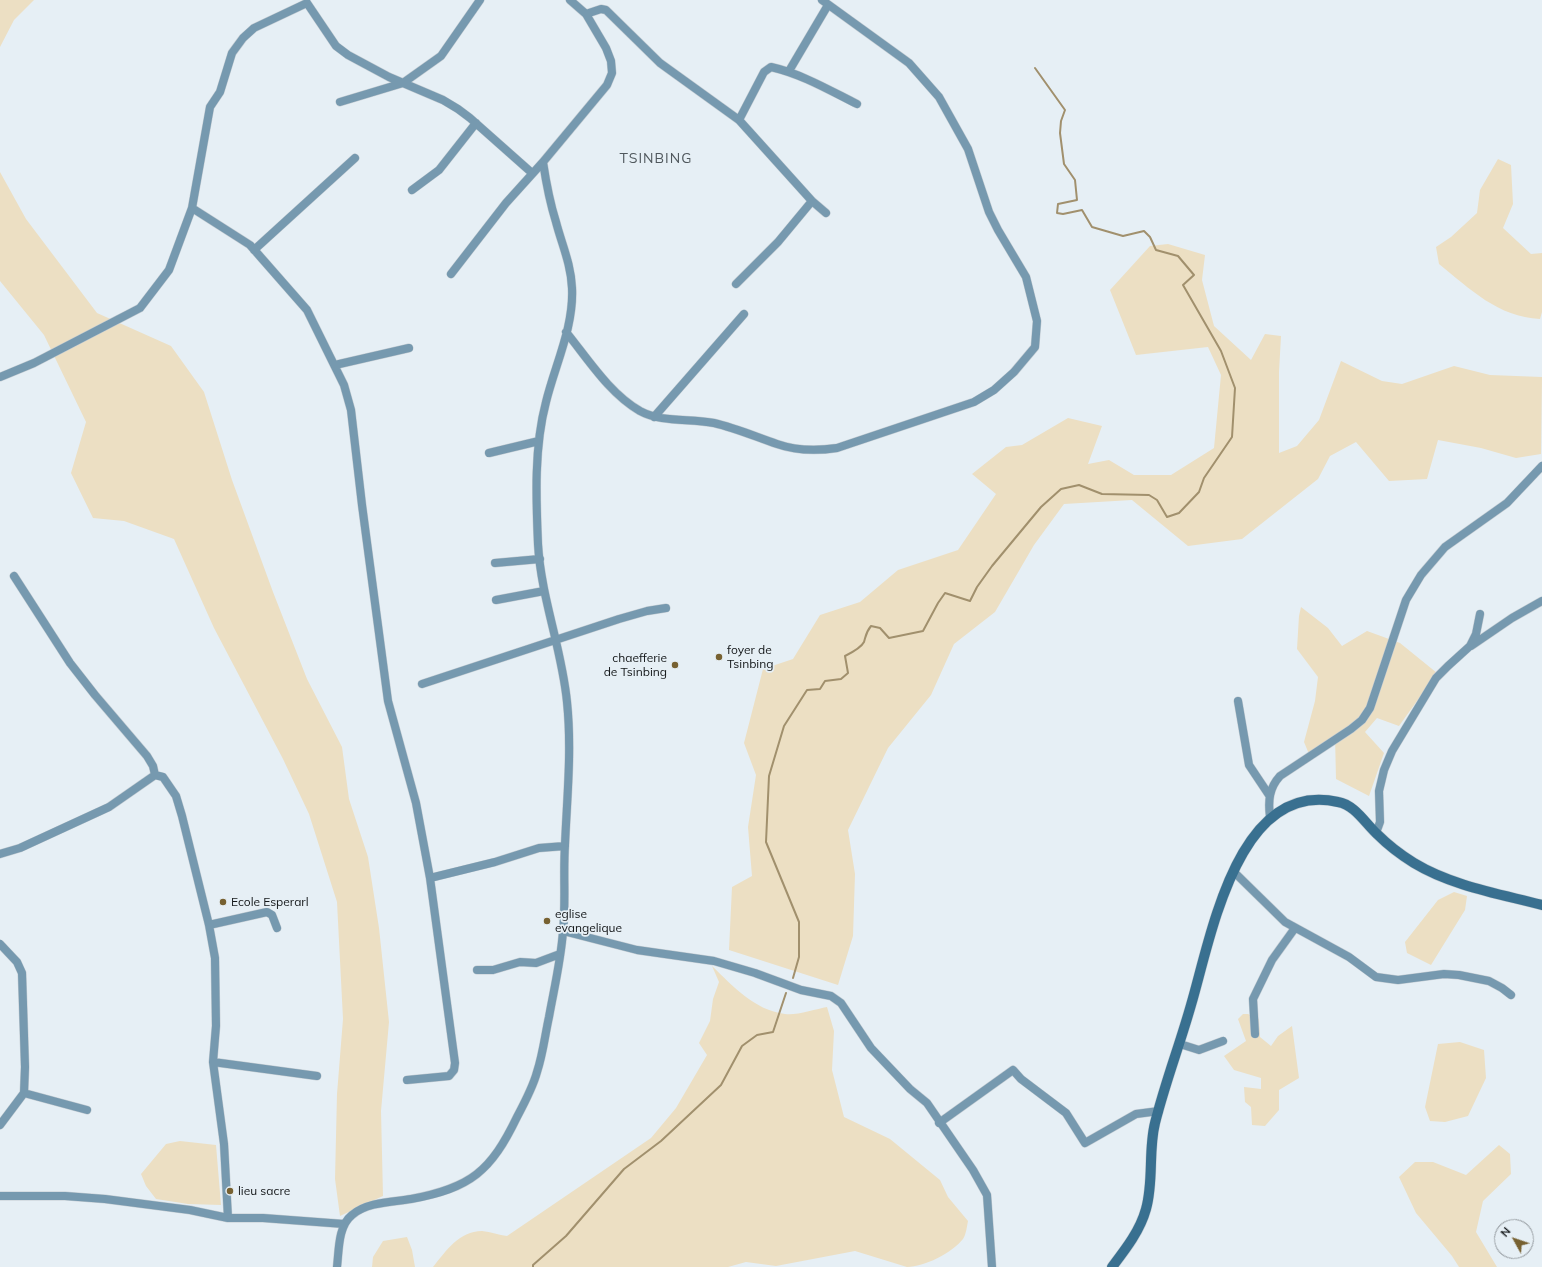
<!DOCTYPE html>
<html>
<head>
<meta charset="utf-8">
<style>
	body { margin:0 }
	#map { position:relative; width:1542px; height:1267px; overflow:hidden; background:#e6eff5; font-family:Mulish,sans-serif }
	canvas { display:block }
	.north { position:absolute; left:1494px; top:1219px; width:40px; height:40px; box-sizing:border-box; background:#e6eff5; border:1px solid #92989d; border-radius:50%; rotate:310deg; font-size:11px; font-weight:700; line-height:16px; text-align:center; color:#131618 }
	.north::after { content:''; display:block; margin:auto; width:14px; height:18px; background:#776131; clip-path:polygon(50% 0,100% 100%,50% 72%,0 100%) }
</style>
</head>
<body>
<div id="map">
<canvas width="1542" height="1267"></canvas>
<div class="north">N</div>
</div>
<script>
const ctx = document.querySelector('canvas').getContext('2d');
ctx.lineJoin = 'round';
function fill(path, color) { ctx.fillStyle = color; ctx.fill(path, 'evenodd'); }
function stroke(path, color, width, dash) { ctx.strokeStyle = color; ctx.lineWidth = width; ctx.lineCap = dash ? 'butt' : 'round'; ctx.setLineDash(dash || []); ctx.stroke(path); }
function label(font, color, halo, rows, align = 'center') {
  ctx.font = font + ' Mulish,sans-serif'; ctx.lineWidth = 3.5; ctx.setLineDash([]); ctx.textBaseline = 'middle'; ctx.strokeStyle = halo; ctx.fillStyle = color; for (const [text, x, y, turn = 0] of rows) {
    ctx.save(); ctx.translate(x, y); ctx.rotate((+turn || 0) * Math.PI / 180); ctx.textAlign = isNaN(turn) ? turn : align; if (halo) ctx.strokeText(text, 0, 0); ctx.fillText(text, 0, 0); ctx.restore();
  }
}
fill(new Path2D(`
	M0,0H34L14,20L0,47Z
	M1498,159L1511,165L1513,204L1503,228L1531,254L1542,253V312L1540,319C1498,317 1470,289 1439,264L1436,247L1451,237L1477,213L1480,190Z
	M0,172L26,219L97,313L171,346L204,392L232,480L273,592L307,679L342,747L349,799L368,857L379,928L389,1022L381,1111L383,1196L340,1216L335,1179L337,1094L343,1019L337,902L309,814L283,759L214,628L174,539L124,521L93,518L71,473L86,422L44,335L0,281Z
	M1168,244L1205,255L1202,280L1214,326L1251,360L1265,334L1281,336L1279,372V453L1297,446L1319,420L1341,361L1382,381L1402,384L1454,366L1490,375L1542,377L1541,454L1516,458L1481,448L1438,440L1427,479L1389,481L1356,442L1330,456L1318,479L1242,539L1188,546L1132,500L1064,504L1034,545L995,612L954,644L931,695L888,748L848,830L855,874L853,936L838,985L729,950L732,887L752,876L748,827L756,775L744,743L763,669L793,659L820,615L860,602L898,570L958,550L996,494L972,474L1006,447L1022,445L1068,418L1102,426L1088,464L1109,460L1134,475H1171L1214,448L1221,375L1208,347L1136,355L1110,290L1150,246Z
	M1301,607L1328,628L1342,646L1367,631L1400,643L1437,673L1399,726L1377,718L1365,732L1384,753L1369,796L1336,779L1335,736L1309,754L1304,742L1315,701L1318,677L1297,649L1299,616Z
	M1454,892L1467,896L1465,910L1431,965L1407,953L1405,942L1438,900Z
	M712,966C733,986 754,1010 785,1014C795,1016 816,1009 827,1007L834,1031L832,1070L844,1117L890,1139L940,1180L948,1197L968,1221C967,1226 966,1235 963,1239C952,1253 924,1267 907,1267L855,1251L776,1266L746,1262L728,1267H433C446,1251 459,1231 482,1231C491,1232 499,1235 507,1236L651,1138L676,1108L707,1055L699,1043L710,1021L713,999L719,982Z
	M1243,1014H1248L1259,1019L1260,1037L1271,1046L1278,1036L1292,1026L1299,1078L1279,1090V1110L1265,1126L1252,1125L1251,1107L1245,1102L1244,1087L1261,1089V1078L1234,1070L1224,1056L1246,1041L1238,1019Z
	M1460,1042L1484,1050L1486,1078L1468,1116L1445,1122L1430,1121L1425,1107L1438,1044Z
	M180,1141L216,1145L221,1205L188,1204L156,1199L146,1186L141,1174L166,1144Z
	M1499,1145L1510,1154L1511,1174L1483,1201L1476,1232L1497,1267H1459L1452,1256L1416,1213L1399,1177L1415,1162H1433L1466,1175Z
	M407,1237L412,1250L415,1267H372L373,1257L383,1241Z`), '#ecdfc3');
stroke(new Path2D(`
	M793,978L799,957V922L766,842L769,776L784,726L807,690L820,689L825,681L841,679L848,673L845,656C851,653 861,648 864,642C866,635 866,632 871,626L880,628L889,638L923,631L938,603L945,593L970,601L977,587L992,566L1041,507L1061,489L1079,485L1102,494L1149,495L1157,500L1167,517L1179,513L1199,492L1204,478L1232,437L1235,388L1221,351L1183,285L1194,275L1178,256L1156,250L1150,237L1144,231L1123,236L1092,227L1082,210L1063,214L1057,213L1058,204L1077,200L1075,180L1064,164L1060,133L1061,121L1065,110L1035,68
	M533,1267V1265L566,1236L624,1169L661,1141L721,1085L742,1046L757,1035L773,1032L786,993`), '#a1906d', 2);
const street = new Path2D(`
	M586,14L601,9L606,10L660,63L739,120L812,201L826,213
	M789,71L828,5
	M340,102L403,83L441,56L480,0
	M739,120L764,72L771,67C802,74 829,90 857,104
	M532,173L470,118L458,109L443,100L389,77L348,55L336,46L307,3L254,28L243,38L232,53L220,92L210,107L192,208L250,245L307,310L344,385L351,410L362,505L388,701L416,803L430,878L495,862L539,848L565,846
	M412,190L439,170L476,123
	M254,250L355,158
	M451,274L506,203L543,162
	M736,284L778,242L812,201
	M566,332C588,359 609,393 640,411C662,423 690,418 714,423C736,428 756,437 777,444C797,451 817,451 837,448L974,402L994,390L1014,372L1035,347L1037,321L1026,277L998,230L989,212L968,149L939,97L909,63L822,0
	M335,365L409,348
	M0,377L34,363L140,308L169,270L192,208
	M654,417L744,314
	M489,453L539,441
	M495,563L540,559
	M14,576L70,663L95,695L147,756L153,766L155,775
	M496,600L544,591
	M1471,646L1512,618L1542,601
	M422,684L619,619L647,611L666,608
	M1238,701L1249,765L1269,795
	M1270,817C1268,801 1269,788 1280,776L1351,729L1362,720L1370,708L1406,600L1421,575L1445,547L1507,503L1542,466
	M1376,833L1380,822L1379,791L1384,770L1392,751L1436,678L1448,666L1470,646L1476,634L1480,614
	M0,854L20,848L109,807L155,775L163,777L176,796L182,816L209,925L215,958L216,1026L213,1062L224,1144L228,1218
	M1233,871L1285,922L1349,957L1376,977L1398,980L1444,974L1459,975L1489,981L1502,988L1511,995
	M209,925L267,912L272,915L277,928
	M563,931L637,950L714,961L755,973L801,990L831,996L841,1003L871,1048L910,1089L927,1103L973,1170L987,1195L992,1267
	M0,944L17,962L22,973L25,1067L24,1093L0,1125
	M477,970H493L520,962L536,963L560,954
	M1255,1034L1253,999L1272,960L1295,928
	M1180,1044L1199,1050L1223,1041
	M213,1062L317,1076
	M407,1080L449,1076L454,1070L455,1063L430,878
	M24,1093L87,1110
	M939,1123L1013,1070L1021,1079L1066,1113L1085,1143L1136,1114L1159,1111
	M0,1196H65L105,1199L190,1210L228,1218H263L344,1224
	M337,1267C339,1250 338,1226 352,1215C367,1202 393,1202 411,1199C471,1188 491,1171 517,1117C525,1102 533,1087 537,1072C543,1054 545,1035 549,1017C554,989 561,960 563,931C566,903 563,873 565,845C567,797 572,750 567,702C562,649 541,598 538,544C536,498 534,447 546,402C555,365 574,327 572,288C571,264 562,245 556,222C550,203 546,182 543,162L607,85L612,73L611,61L606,48L586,14L570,0`);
const secondary = new Path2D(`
	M1112,1267C1125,1250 1140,1231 1146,1209C1154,1181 1148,1151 1155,1123C1165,1083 1180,1044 1191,1005C1211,938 1237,779 1338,802C1355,805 1365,823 1377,834C1388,845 1401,855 1414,863C1452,886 1500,894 1542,905`);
stroke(street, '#c4ccd2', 9);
stroke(secondary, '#c4ccd2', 11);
stroke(street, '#7699af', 8);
stroke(secondary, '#397090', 10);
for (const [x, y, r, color] of [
	[719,657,4,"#776131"],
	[675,665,4,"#776131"],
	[223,902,4,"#776131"],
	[547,921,4,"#776131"],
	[230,1191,4,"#776131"]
]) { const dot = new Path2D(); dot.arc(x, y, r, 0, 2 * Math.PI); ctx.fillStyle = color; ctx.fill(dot); stroke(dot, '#e6eff5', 1.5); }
label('12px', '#131618', '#e6eff5', [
	["foyer de",727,650],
	["Tsinbing",727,664],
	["chaefferie",667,658,"right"],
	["de Tsinbing",667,672,"right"],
	["Ecole Esperarl",231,902],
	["eglise",555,914],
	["evangelique",555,928],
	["lieu sacre",238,1191]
], 'left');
ctx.letterSpacing = '1px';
label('14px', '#50585d', '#e6eff5', [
	["TSINBING",656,159]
]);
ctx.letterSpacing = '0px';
</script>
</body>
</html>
